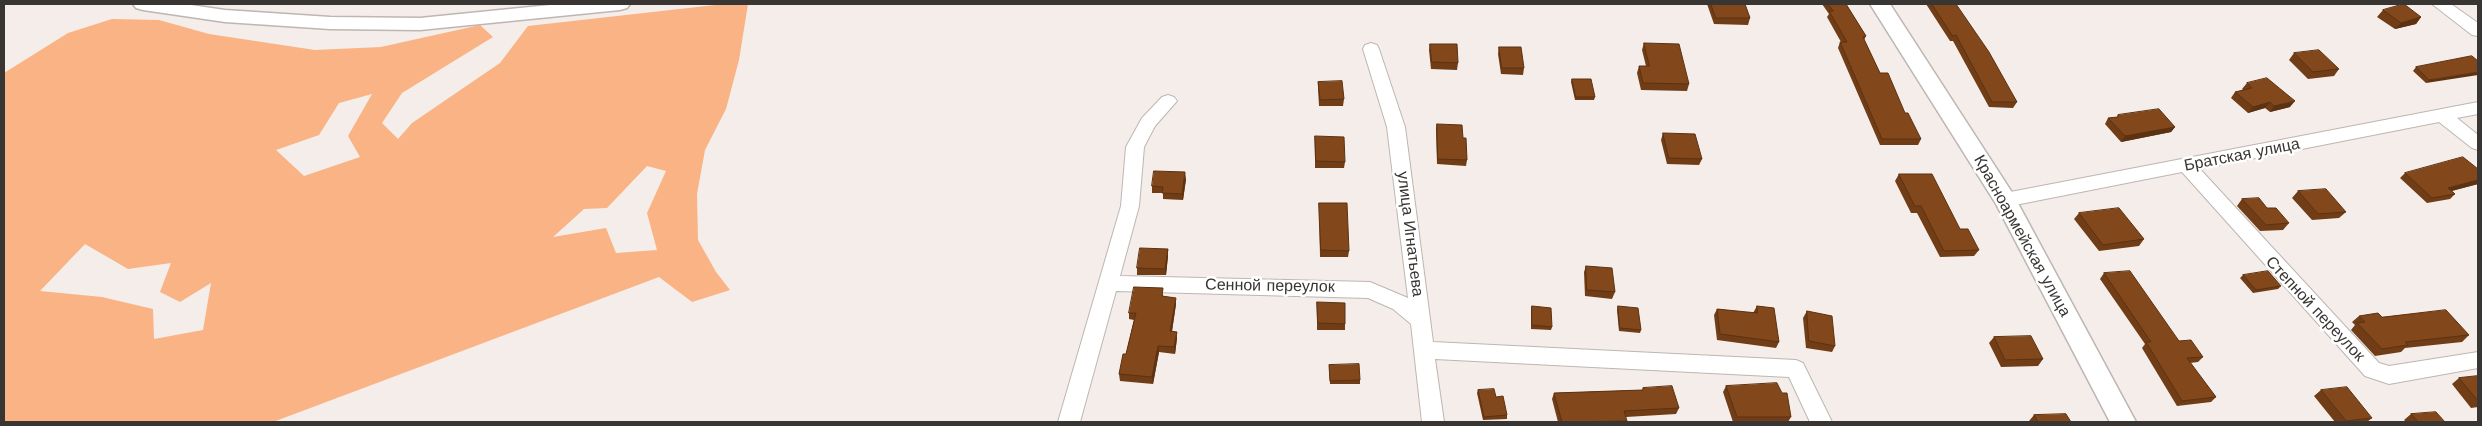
<!DOCTYPE html>
<html>
<head>
<meta charset="utf-8">
<style>
	body { margin:0 }
	#map { position:relative; width:2482px; height:426px; overflow:hidden; background:#f4ede9; font-family:"Work Sans",sans-serif }
	canvas { display:block }
	.frame { position:absolute; inset:0; border:5px solid #383533; pointer-events:none }
</style>
</head>
<body>
<div id="map">
<canvas width="2482" height="426"></canvas>
<div class="frame"></div>
</div>
<script>
const ctx = document.querySelector('canvas').getContext('2d');
ctx.lineJoin = 'round';
function fill(path, color) { ctx.fillStyle = color; ctx.fill(path, 'evenodd'); }
function stroke(path, color, width, dash) { ctx.strokeStyle = color; ctx.lineWidth = width; ctx.lineCap = dash ? 'butt' : 'round'; ctx.setLineDash(dash || []); ctx.stroke(path); }
function label(font, color, halo, rows, align = 'center') {
  ctx.font = font + ' "Work Sans",sans-serif'; ctx.lineWidth = 5; ctx.setLineDash([]); ctx.textBaseline = 'middle'; ctx.strokeStyle = halo; ctx.fillStyle = color; for (const [text, x, y, turn = 0] of rows) {
    ctx.save(); ctx.translate(x, y); ctx.rotate((+turn || 0) * Math.PI / 180); ctx.textAlign = isNaN(turn) ? turn : align; if (halo) ctx.strokeText(text, 0, 0); ctx.fillText(text, 0, 0); ctx.restore();
  }
}
fill(new Path2D(`
	M724,4H748L739,60L726,109L705,150L697,194L698,240L716,272L730,290L692,302L659,277L273,422H4V73L68,33L112,19L159,20L209,34L315,50L381,47L480,25L493,37L402,93L382,123L398,139L412,123L500,63L528,26ZM372,94L348,136L360,157L304,176L276,150L319,135L339,103ZM647,166L666,171L647,213L657,250L616,253L606,228L553,237L584,209L607,208ZM85,244L128,269L171,263L160,292L180,302L211,283L203,330L154,339L153,309L102,297L40,291Z`), '#f9b384');
const minor = new Path2D(`
	M2432,4H2451L2478,23V36L2472,35Z
	M1371,43L1377,45L1379,49L1405,127L1433,342L1796,360L1803,363L1832,422H1810L1789,377L1435,359L1444,422H1422L1411,324L1393,309L1368,298L1116,291L1080,422H1058L1121,206L1126,147L1142,118L1162,97L1168,95L1174,97L1177,101L1155,126L1144,147L1139,206L1120,276L1370,282L1408,298L1387,127L1363,49L1365,45Z
	M2478,102V114L2457,118L2478,135V150L2472,148L2439,122L2200,169L2379,363L2389,366L2478,352V368L2389,384L2365,376L2182,172L2005,207L1998,205L1996,200L1998,195L2005,193Z`);
const tertiary = new Path2D(`
	M133,4H184L225,10L330,17L420,18L560,4H630L627,8L620,10L420,30L330,29L225,22L143,10L136,8Z
	M1870,4H1890L2013,194L2136,422H2110L1996,204Z`);
stroke(minor, '#bdb6b2', 2);
stroke(tertiary, '#bdb6b2', 3);
fill(minor, '#fff');
fill(tertiary, '#fff');
fill(new Path2D(`
	M1707,4H1745L1750,18L1748,25L1714,24Z
	M1822,4H1846L1866,36L1864,40L1880,73L1921,139L1918,145H1880L1838,48L1840,42H1841L1827,17L1829,14Z
	M1926,4H1956L2017,102L2013,108L1989,107L1953,41H1950Z
	M2383,10L2421,17L2416,24L2395,29L2377,17Z
	M1644,43L1689,84L1687,91L1641,90L1637,73L1639,66H1646L1642,50Z
	M1430,44L1458,63L1457,70L1431,69L1429,50Z
	M1499,47L1524,68L1523,75L1501,74L1498,54Z
	M2294,53L2339,69L2334,76L2308,79L2289,60Z
	M2472,56L2426,83L2413,71L2416,67Z
	M1572,79L1595,97L1594,100H1575L1571,82Z
	M1318,82L1344,99L1343,106H1319L1318,88Z
	M2247,83L2290,107L2270,112L2265,108L2248,113L2231,98L2235,92L2243,90L2242,89Z
	M2118,115L2175,127L2171,132L2121,142L2105,124L2108,118L2117,117Z
	M1437,124L1463,138L1467,160L1466,166L1437,164L1436,129Z
	M1663,133L1702,159L1699,165L1667,164L1661,140Z
	M1315,136L1345,162L1344,168H1315Z
	M2478,169V184L2452,191L2455,194L2450,199L2427,203L2400,178L2405,173Z
	M1899,174L1960,229L1979,250L1974,256L1940,257L1917,213H1911L1895,181Z
	M1186,179L1183,200L1163,199V193H1152V186Z
	M2298,191L2346,212L2339,218L2312,220L2292,198Z
	M2242,199L2267,208L2289,223L2283,230L2260,231L2237,206Z
	M1319,203L1349,251L1348,257H1320Z
	M2079,213L2144,239L2139,246L2099,251L2074,219Z
	M1168,249V256L1166,275H1137V268Z
	M1586,266L1615,292L1612,299L1585,296L1584,272Z
	M2104,273L2179,341L2203,357L2198,362L2190,363L2216,397L2211,402L2177,406L2142,348L2145,344L2100,279Z
	M2243,275L2281,286L2278,289L2253,293L2240,278Z
	M1163,294V296L1176,304L1172,331L1177,338L1175,354L1159,352L1153,384L1120,381L1119,374L1126,354L1134,320L1129,319V313Z
	M1317,302L1345,324V330H1317Z
	M1532,306L1552,327L1551,330L1531,329V309Z
	M1618,306L1641,330L1640,333L1619,331L1617,310Z
	M1757,306L1779,342L1776,348L1717,340L1714,315L1717,309L1753,313Z
	M1807,311L1835,346L1832,352L1806,348L1803,318Z
	M2359,316L2382,317L2469,335L2462,342L2405,348L2401,352L2375,356L2351,330L2355,325L2352,322Z
	M1994,337L2043,359L2038,366L2001,367L1989,343Z
	M1329,365L1360,380V384H1330Z
	M2478,376V407L2471,408L2452,384L2459,378Z
	M1726,386L1782,393L1791,417L1788,422H1733L1723,392Z
	M1643,388L1679,408L1676,414L1626,417V422H1558L1552,399L1554,393L1642,390Z
	M1478,390L1496,397L1507,415V419L1483,420L1477,393Z
	M2321,390L2372,418L2367,422H2335L2314,396Z
	M2411,414L2445,422H2406L2404,420Z
	M2034,415L2071,422H2030L2029,421Z`), '#703d16');
fill(new Path2D(`
	M2421,17L2416,24L2395,29L2401,23Z
	M2478,72V75L2426,83L2429,80Z
	M2295,101L2290,107L2270,112L2274,106Z
	M2270,102L2265,108L2248,113L2253,107Z
	M2175,127L2171,132L2121,142L2125,136Z
	M1185,172L1186,179L1183,200L1182,194Z
	M2478,180V184L2443,193L2448,188Z
	M1168,249V256L1166,275L1165,269Z
	M1176,298V304L1171,338L1170,331Z
	M1177,332V338L1175,354L1174,347Z
	M1158,346L1159,352L1153,384L1152,377Z`), '#5b3212');
const building = new Path2D(`
	M1711,4H1745L1750,18H1716Z
	M1828,4H1846L1866,36L1863,37L1880,73H1888L1905,113H1908L1921,139H1882L1840,42H1847L1829,11H1833Z
	M1932,4H1956L1989,52L2017,102H1992L1956,35L1953,36Z
	M2404,4L2421,17L2401,23L2383,10Z
	M1644,43L1679,44L1689,84L1643,83L1639,66H1649Z
	M1430,44H1457L1458,63L1432,62Z
	M1499,47H1521L1524,68H1502Z
	M2319,50L2339,69L2313,72L2294,53Z
	M2472,56L2478,61V72L2429,80L2416,67Z
	M2267,78L2295,101L2274,106L2270,102L2253,107L2235,92L2252,88L2247,83Z
	M1572,79H1591L1595,97H1576Z
	M1342,81L1344,99L1320,100L1318,82Z
	M2159,109L2175,127L2125,136L2108,118L2118,117V115Z
	M1437,124L1462,125L1463,138H1466L1467,160L1438,159Z
	M1663,133L1695,134L1702,159L1669,158Z
	M1315,136L1344,137L1345,162L1316,161Z
	M2463,157L2478,169V180L2448,188L2455,194L2432,198L2405,173Z
	M1154,171L1185,172L1182,194L1162,193L1163,187L1152,186Z
	M1899,174H1932L1960,229H1968L1979,250L1944,251L1921,206H1915Z
	M2326,189L2346,212L2318,214L2298,191Z
	M2259,198L2267,208H2276L2289,223L2266,225L2242,199Z
	M1319,203H1347L1349,251L1321,250Z
	M2119,208L2144,239L2103,245L2079,213Z
	M1140,248L1168,249L1165,269L1137,268Z
	M1586,266L1612,268L1615,292L1587,290Z
	M2130,271L2179,341L2191,340L2203,357L2187,358L2216,397L2182,401L2146,342H2151L2104,273Z
	M2268,271L2281,286L2256,290L2243,275Z
	M1134,287L1163,288L1162,296L1176,298L1170,331L1177,332L1174,347L1158,346L1152,377L1119,374L1123,354H1126L1136,313H1129Z
	M1317,302L1345,303V324L1318,323Z
	M1532,306L1551,308L1552,327L1532,325Z
	M1618,306L1638,308L1641,330L1620,328Z
	M1757,306L1774,308L1779,342L1720,334L1717,309L1757,313Z
	M2446,310L2469,335L2405,342L2408,345L2382,349L2357,323L2365,322L2359,316L2378,313L2382,317Z
	M1807,311L1832,316L1835,346L1809,341Z
	M2031,336L2043,359L2005,360L1994,337Z
	M1359,364L1360,380L1330,381L1329,365Z
	M2478,376V401L2459,378Z
	M1777,383L1782,393H1787L1791,417H1737L1726,386Z
	M1672,386L1679,408L1624,411L1627,421L1562,422L1554,393L1643,390V388Z
	M2347,387L2372,418L2346,421L2321,390Z
	M1494,389L1496,397L1503,396L1507,415L1484,417L1478,390Z
	M2436,412L2445,422H2418L2411,414Z
	M2066,414L2071,422H2038L2034,415Z`);
fill(building, '#82471a');
stroke(building, '#5b3212', 1);
label('16px', '#383533', '#fff', [
	["Братская улица",2242,155,-11],
	["улица Игнатьева",1410,234,83],
	["Красноармейская улица",2022,236,61],
	["Сенной переулок",1270,286,1],
	["Степной переулок",2315,309,47]
]);
</script>
</body>
</html>
